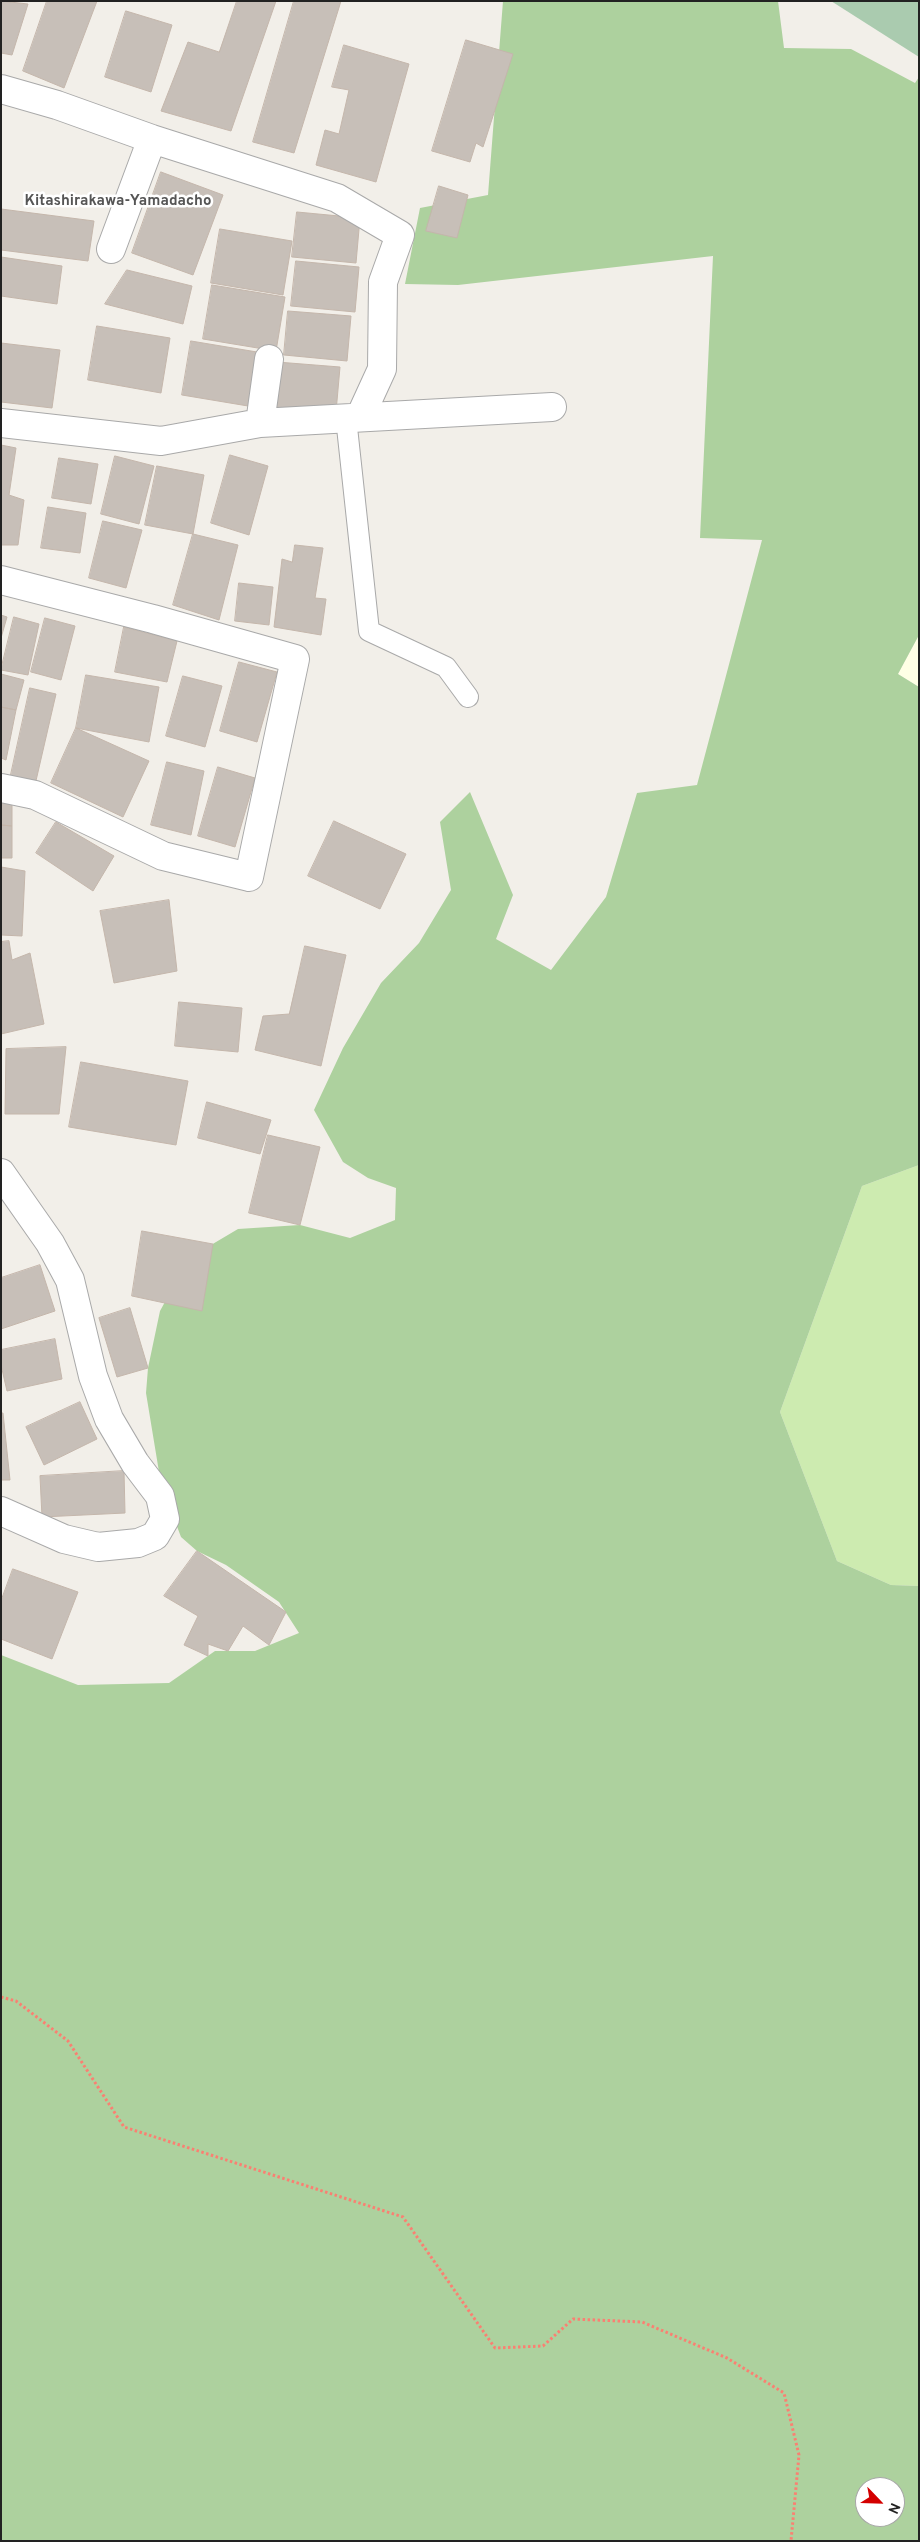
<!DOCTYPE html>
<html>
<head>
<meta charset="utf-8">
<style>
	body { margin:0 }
	#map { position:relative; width:920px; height:2542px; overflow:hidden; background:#f2efe9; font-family:Overpass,sans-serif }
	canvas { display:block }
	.frame { position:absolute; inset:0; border:2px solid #222; pointer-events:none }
	.north { position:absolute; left:855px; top:2477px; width:50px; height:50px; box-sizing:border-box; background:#fff; border:1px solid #a7a7a7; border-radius:50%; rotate:114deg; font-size:14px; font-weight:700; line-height:20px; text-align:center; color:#222 }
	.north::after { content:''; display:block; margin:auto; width:18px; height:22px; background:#d40000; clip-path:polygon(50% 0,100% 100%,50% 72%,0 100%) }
</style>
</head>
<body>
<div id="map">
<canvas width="920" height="2542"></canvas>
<div class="frame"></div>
<div class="north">N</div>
</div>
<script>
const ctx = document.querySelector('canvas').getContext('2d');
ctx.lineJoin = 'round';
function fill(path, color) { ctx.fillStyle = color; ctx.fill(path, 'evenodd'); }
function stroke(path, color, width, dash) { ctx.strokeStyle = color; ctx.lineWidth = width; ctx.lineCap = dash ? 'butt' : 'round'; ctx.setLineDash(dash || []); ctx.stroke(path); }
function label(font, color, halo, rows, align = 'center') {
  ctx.font = font + ' Overpass,sans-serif'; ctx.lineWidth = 5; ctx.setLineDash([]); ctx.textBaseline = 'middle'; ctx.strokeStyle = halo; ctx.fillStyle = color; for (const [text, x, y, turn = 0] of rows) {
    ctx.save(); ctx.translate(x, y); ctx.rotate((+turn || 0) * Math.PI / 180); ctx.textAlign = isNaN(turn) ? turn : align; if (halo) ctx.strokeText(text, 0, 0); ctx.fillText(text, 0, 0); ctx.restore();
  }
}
fill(new Path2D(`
	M919,635V687L898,674Z`), '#ffffe5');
fill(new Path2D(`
	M919,1165V1586L891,1585L837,1561L780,1412L862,1186Z`), '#cdebb0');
fill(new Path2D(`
	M503,1H778L784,48L851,49L915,83L919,77V635L898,674L919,687V1165L862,1186L780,1412L837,1561L891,1585L919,1586V2541H1V1655L78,1685L169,1683L215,1651H255L299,1633L279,1602L226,1565L197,1551L181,1537L161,1484L146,1393L148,1368L160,1311L189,1258L238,1229L300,1225L350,1238L395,1220L396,1188L368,1178L343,1162L314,1110L343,1048L381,983L419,943L451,890L440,822L470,792L513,895L496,939L551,970L606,897L637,793L697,785L762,540L700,538L713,256L458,285L405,284L420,208L488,195ZM865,2487H895V2517H865Z`), '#add19e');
fill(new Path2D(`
	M831,1H919V57Z`), '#aacbaf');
const building = new Path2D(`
	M1,1L28,4L12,55L1,53Z
	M47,1H97L64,88L23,71Z
	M237,1H276L231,131L161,111L188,42L219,52Z
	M294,1H341L294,153L253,142Z
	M126,11L172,25L151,92L105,77Z
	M466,40L513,54L483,147L476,143L470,162L432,151Z
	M344,45L409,64L376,182L316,165L325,130L339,134L349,90L332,87Z
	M161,172L223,195L193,275L132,253Z
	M439,186L468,195L457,238L426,231Z
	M1,209L94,221L88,261L1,250Z
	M297,212L360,218L356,263L292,257Z
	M220,229L292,241L283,295L211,283Z
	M1,257L62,266L57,304L1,296Z
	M296,261L359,267L355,312L291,306Z
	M127,270L192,286L183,324L105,304Z
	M212,285L285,297L276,351L203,339Z
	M288,311L351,316L347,361L284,355Z
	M97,326L170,338L161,393L88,380Z
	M191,341L263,353L254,407L182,395Z
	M1,343L60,350L52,408L1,402Z
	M277,362L340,367L336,412L273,407Z
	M1,445L16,448L9,495L24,500L18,545H1Z
	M230,455L268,466L249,535L211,523Z
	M115,456L154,466L139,524L101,514Z
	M59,458L98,464L91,504L52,498Z
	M157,466L204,475L193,534L145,525Z
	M48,507L86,513L80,553L41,548Z
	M103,521L142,530L126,588L89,578Z
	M193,534L238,545L219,620L173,605Z
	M295,545L323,548L315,598L326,599L321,635L274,627L282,559L292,562Z
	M239,583L273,587L269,625L235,621Z
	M1,615L7,617L1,638Z
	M14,617L39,624L28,675L1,670Z
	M45,618L75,626L61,680L31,672Z
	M124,627L177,641L167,682L115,672Z
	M239,662L277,672L257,742L220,731Z
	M1,674L24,680L16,710L1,707Z
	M86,675L159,687L149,742L76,728Z
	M183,676L222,686L205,747L166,736Z
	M30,688L56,694L35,785L10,779Z
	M1,707L16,710L6,760L1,758Z
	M76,728L149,761L123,817L51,783Z
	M167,762L204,771L191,835L151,825Z
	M218,767L255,778L235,847L198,836Z
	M1,801L12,802V826L1,825Z
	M334,821L406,854L380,909L308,876Z
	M56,822L114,856L93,891L36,853Z
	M1,825L12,826V858H1Z
	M1,867L25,871L22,936L1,935Z
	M169,900L177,971L114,983L100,911Z
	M9,941L12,960L30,953L44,1024L1,1034V942Z
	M305,946L346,955L321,1066L255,1050L263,1016L289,1014Z
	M179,1002L242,1008L238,1052L175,1046Z
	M66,1047L59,1114H5L6,1049Z
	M81,1062L188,1081L176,1145L69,1127Z
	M207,1102L271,1120L260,1154L198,1138Z
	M268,1135L320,1147L300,1225L249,1213Z
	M142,1231L213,1244L202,1311L132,1296Z
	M40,1265L55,1311L1,1329V1278Z
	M130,1308L148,1368L117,1377L99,1318Z
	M55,1339L62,1379L7,1391L1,1365V1350Z
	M80,1402L97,1439L44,1465L26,1427Z
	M1,1413H3L10,1480H1Z
	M124,1471L125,1513L42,1517L40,1476Z
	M197,1551L286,1612L269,1645L243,1626L228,1651L208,1644V1656L184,1645L198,1616L164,1596Z
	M13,1569L78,1592L52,1659L1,1639V1601Z`);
fill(building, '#c7bfb8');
stroke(building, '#c4b6ab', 1);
const lane = new Path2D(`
	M346,418L369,631L446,667L468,697`);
const street = new Path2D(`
	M1,89L57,105L152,139L337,198L400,235L383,282L382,369L360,417
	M111,249L152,139
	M1,423L161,441L260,423L269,359
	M260,423L552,407
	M1,580L153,619L295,659L249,877L163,856L35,795L1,788
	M1,1173L50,1243L70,1280L93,1376L109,1419L135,1463L160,1496L165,1519L155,1536L138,1543L98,1547L64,1539L1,1511`);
stroke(lane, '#a9a9a9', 22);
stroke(street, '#a9a9a9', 30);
stroke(new Path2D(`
	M1,1997L16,2001L68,2041L124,2127L403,2217L495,2348L543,2346L573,2319L642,2322L727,2358L784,2393L799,2455L791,2541`), '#fa8072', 3, [2.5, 2.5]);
stroke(lane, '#fff', 20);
stroke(street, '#fff', 28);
label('bold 15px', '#555', '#fff', [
	["Kitashirakawa-Yamadacho",118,202]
]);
</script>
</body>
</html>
